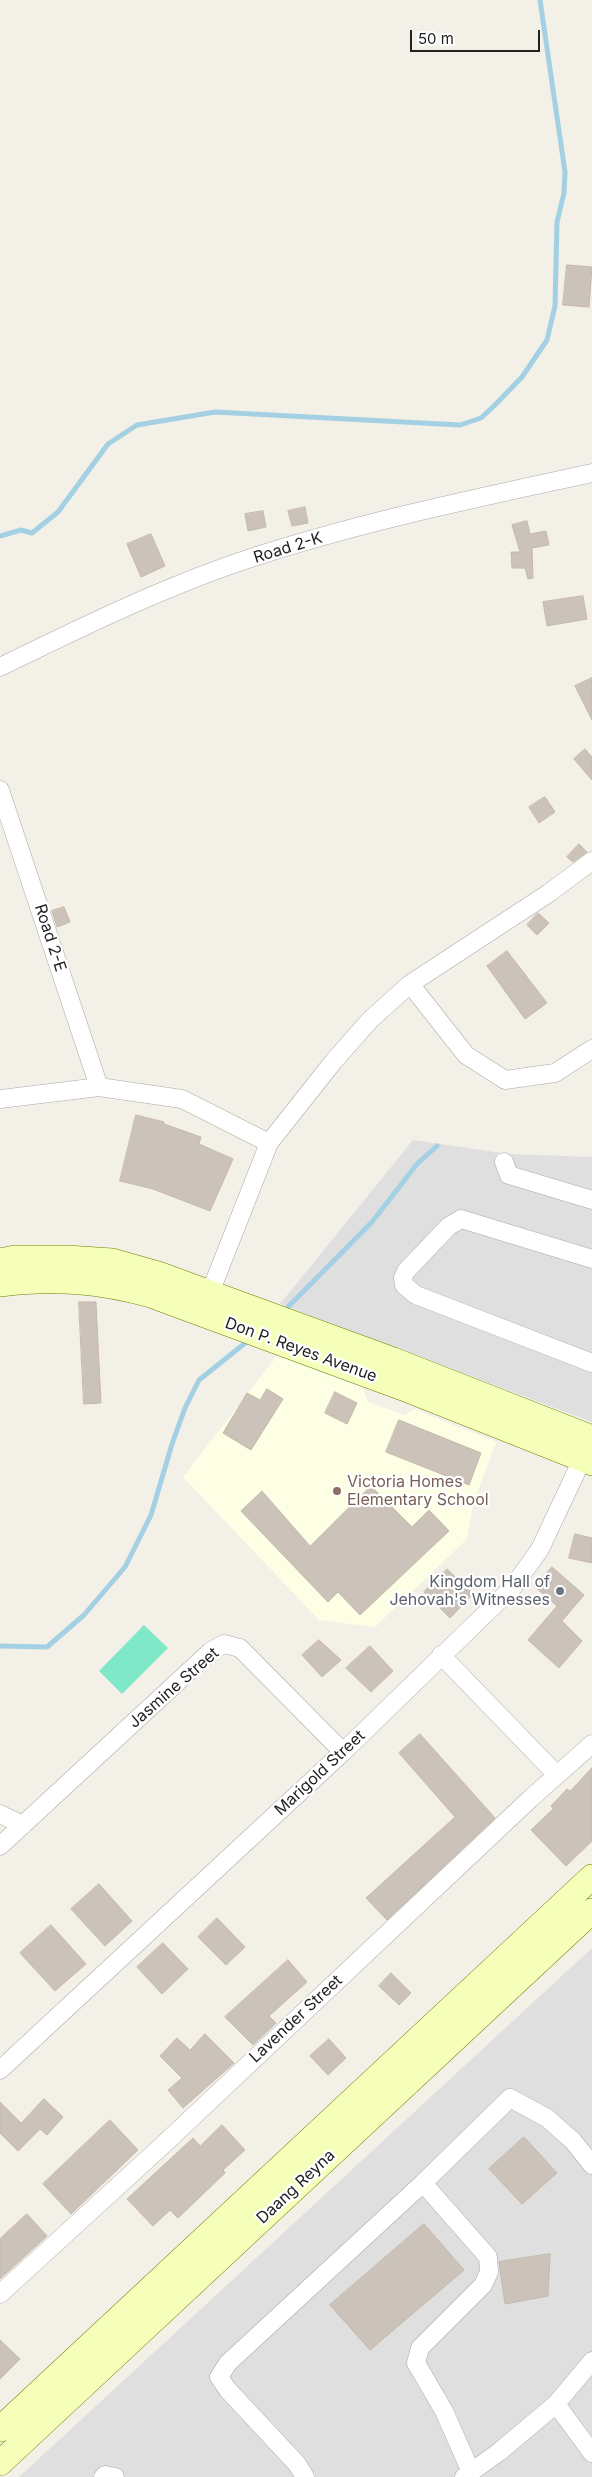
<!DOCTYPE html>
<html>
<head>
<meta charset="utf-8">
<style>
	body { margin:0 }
	#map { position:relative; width:592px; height:2477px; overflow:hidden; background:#f3f0e8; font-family:Inter,sans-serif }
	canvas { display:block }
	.scale { position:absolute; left:410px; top:30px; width:130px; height:22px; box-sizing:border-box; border:2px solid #222; border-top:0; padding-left:6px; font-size:15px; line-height:18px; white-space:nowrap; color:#222; -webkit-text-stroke:4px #fff; paint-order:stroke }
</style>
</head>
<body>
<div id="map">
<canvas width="592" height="2477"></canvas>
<div class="scale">50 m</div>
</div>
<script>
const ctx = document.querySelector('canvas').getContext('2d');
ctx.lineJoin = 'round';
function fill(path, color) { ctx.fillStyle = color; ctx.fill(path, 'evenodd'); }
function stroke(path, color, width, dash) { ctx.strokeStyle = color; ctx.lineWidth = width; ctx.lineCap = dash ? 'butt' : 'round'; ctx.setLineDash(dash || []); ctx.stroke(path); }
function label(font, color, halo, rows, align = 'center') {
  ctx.font = font + ' Inter,sans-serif'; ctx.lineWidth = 4.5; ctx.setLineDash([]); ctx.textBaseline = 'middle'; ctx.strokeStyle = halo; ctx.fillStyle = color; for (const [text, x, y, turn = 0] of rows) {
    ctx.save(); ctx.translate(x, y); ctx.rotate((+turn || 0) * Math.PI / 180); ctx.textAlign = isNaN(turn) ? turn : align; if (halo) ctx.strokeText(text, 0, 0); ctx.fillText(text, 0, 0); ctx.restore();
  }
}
fill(new Path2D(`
	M413,1140L509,1154L592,1157V1422L280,1304Z
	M592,1948V2477H19Z`), '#e0dfdf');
fill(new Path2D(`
	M277,1356L362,1387L368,1402L405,1415L414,1409L496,1442L473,1505L467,1539L375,1627L319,1620L183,1477Z`), '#fdffe4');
fill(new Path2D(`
	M144,1625L168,1648L122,1694L99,1671Z`), '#7fe8c8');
stroke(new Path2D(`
	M0,536L21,530L32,533L58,512L108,444L137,425L215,412L460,425L481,418L494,406L522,377L547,340L555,306L557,222L564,193L565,172L540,0
	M288,1307L372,1222L417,1164L437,1146
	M0,1646L47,1647L84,1615L125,1567L151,1515L172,1444L185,1408L199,1380L249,1340`), '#a4d0e4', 5);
const building = new Path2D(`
	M567,265L592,267L589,307L563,305Z
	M305,507L308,523L292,526L288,511Z
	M263,511L266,527L248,531L245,514Z
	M527,521L530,534L546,531L549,545L532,548L533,578L528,579L525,568H512L511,552H520L512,525Z
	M151,534L165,566L141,577L127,544Z
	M583,596L587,619L547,626L543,602Z
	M592,678V720L575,686Z
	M585,749L592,757V780L574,759Z
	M545,797L555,812L539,823L529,807Z
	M579,844L587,852L573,862L567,857Z
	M64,907L70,922L57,927L52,911Z
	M538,913L549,923L537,935L527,925Z
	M507,951L547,1003L525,1019L487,966Z
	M136,1115L164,1122V1124L201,1137L199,1144L233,1159L210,1211L153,1189L120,1181Z
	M79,1302H96L101,1403L84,1404Z
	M267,1389L283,1399L251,1450L223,1433L247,1393L260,1400Z
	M335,1392L357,1403L347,1424L325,1413Z
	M399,1420L481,1453L469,1485L386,1452Z
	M371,1486L412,1527L429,1510L449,1531L360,1615L338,1592L328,1602L241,1511L262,1491L310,1546Z
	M575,1534L592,1538V1563L569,1558Z
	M552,1567L584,1595L562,1621L582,1641L559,1668L528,1640L557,1606L535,1587Z
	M447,1569L473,1594L450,1618L424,1592Z
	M319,1640L341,1660L322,1677L302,1655Z
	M370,1646L393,1671L371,1692L346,1668Z
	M420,1734L495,1818L387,1920L366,1898L455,1817L399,1753Z
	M592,1768V1841L566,1866L531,1830L553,1809L551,1806L567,1789L570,1791Z
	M99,1884L132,1921L105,1946L71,1909Z
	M217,1918L245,1947L226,1965L198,1937Z
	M51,1925L86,1964L55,1991L20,1953Z
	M163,1943L188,1969L162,1994L137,1967Z
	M288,1960L307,1982L269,2016L276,2023L253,2045L225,2017Z
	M391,1973L411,1993L399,2005L379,1986Z
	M205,2034L234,2063L183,2108L168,2090L182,2078L160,2056L177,2038L190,2050Z
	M329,2039L346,2058L328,2075L310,2056Z
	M44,2099L63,2117L47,2135L40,2129L18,2151L0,2133V2102L21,2123Z
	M110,2120L138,2150L71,2214L43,2184Z
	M222,2125L245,2150L223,2170L225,2173L178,2218L170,2210L153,2226L127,2199L193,2138L200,2146Z
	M524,2137L557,2173L522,2204L489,2169Z
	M27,2214L47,2236L0,2279V2239Z
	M424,2224L464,2270L370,2350L330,2305Z
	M550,2254L548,2296L505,2304L499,2262Z
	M0,2340L20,2359L0,2379Z`);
fill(building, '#cbc3ba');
stroke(building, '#c6b8a8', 1);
const street = new Path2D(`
	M0,667C78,629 157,590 239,562C355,523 473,499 592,473
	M0,790L99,1087
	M410,984L466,1055L505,1080L555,1073L592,1049
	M0,1099L99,1087L182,1099L269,1143
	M504,1162L509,1175L592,1200
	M592,1259L461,1219L449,1226L406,1271L403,1278L404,1285L416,1295L592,1363
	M206,1303L269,1143L333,1062L370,1020L410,984L549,893L592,861
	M441,1655L556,1774
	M0,1814L23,1825
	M0,1846L211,1651L224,1644L240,1648L343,1752
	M0,2070L343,1752L513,1587L540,1549L587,1449
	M423,2183L488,2257L489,2272L483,2285L420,2348L416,2363L444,2411L471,2472
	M0,2294L164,2144L530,1799L592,1744
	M556,2404L592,2361
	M103,2477L105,2475L115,2477
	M305,2477L297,2464L228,2390L219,2377L228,2363L423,2183L510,2098L547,2118L573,2141L592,2165
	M464,2477L499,2452L556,2404L592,2453`);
const secondary = new Path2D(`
	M0,1261L15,1258H67L112,1261L158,1274L393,1360L592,1438
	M0,1284C54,1277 99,1281 151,1295L403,1388L592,1463
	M0,2429L592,1877
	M0,2463L592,1911`);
stroke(street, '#a9a9a9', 19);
stroke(secondary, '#698100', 26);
stroke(street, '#fff', 18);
stroke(secondary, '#f6ffb9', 25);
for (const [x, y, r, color] of [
	[337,1491,5,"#8d6e63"],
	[560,1591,5,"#6b7280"]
]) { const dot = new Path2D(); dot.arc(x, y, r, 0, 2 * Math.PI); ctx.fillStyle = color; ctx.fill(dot); stroke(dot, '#fff', 2); }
label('16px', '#222', '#fff', [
	["Road 2-K",288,548,-17],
	["Road 2-E",50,938,72],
	["Don P. Reyes Avenue",301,1350,20],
	["Jasmine Street",174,1688,-41],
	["Marigold Street",320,1773,-43],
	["Lavender Street",296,2019,-43],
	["Daang Reyna",296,2187,-43]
]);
label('16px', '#785e54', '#fff', [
	["Victoria Homes",347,1482],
	["Elementary School",347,1500]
], 'left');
label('16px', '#5b616d', '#fff', [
	["Kingdom Hall of",550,1582],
	["Jehovah's Witnesses",550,1600]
], 'right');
</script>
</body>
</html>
